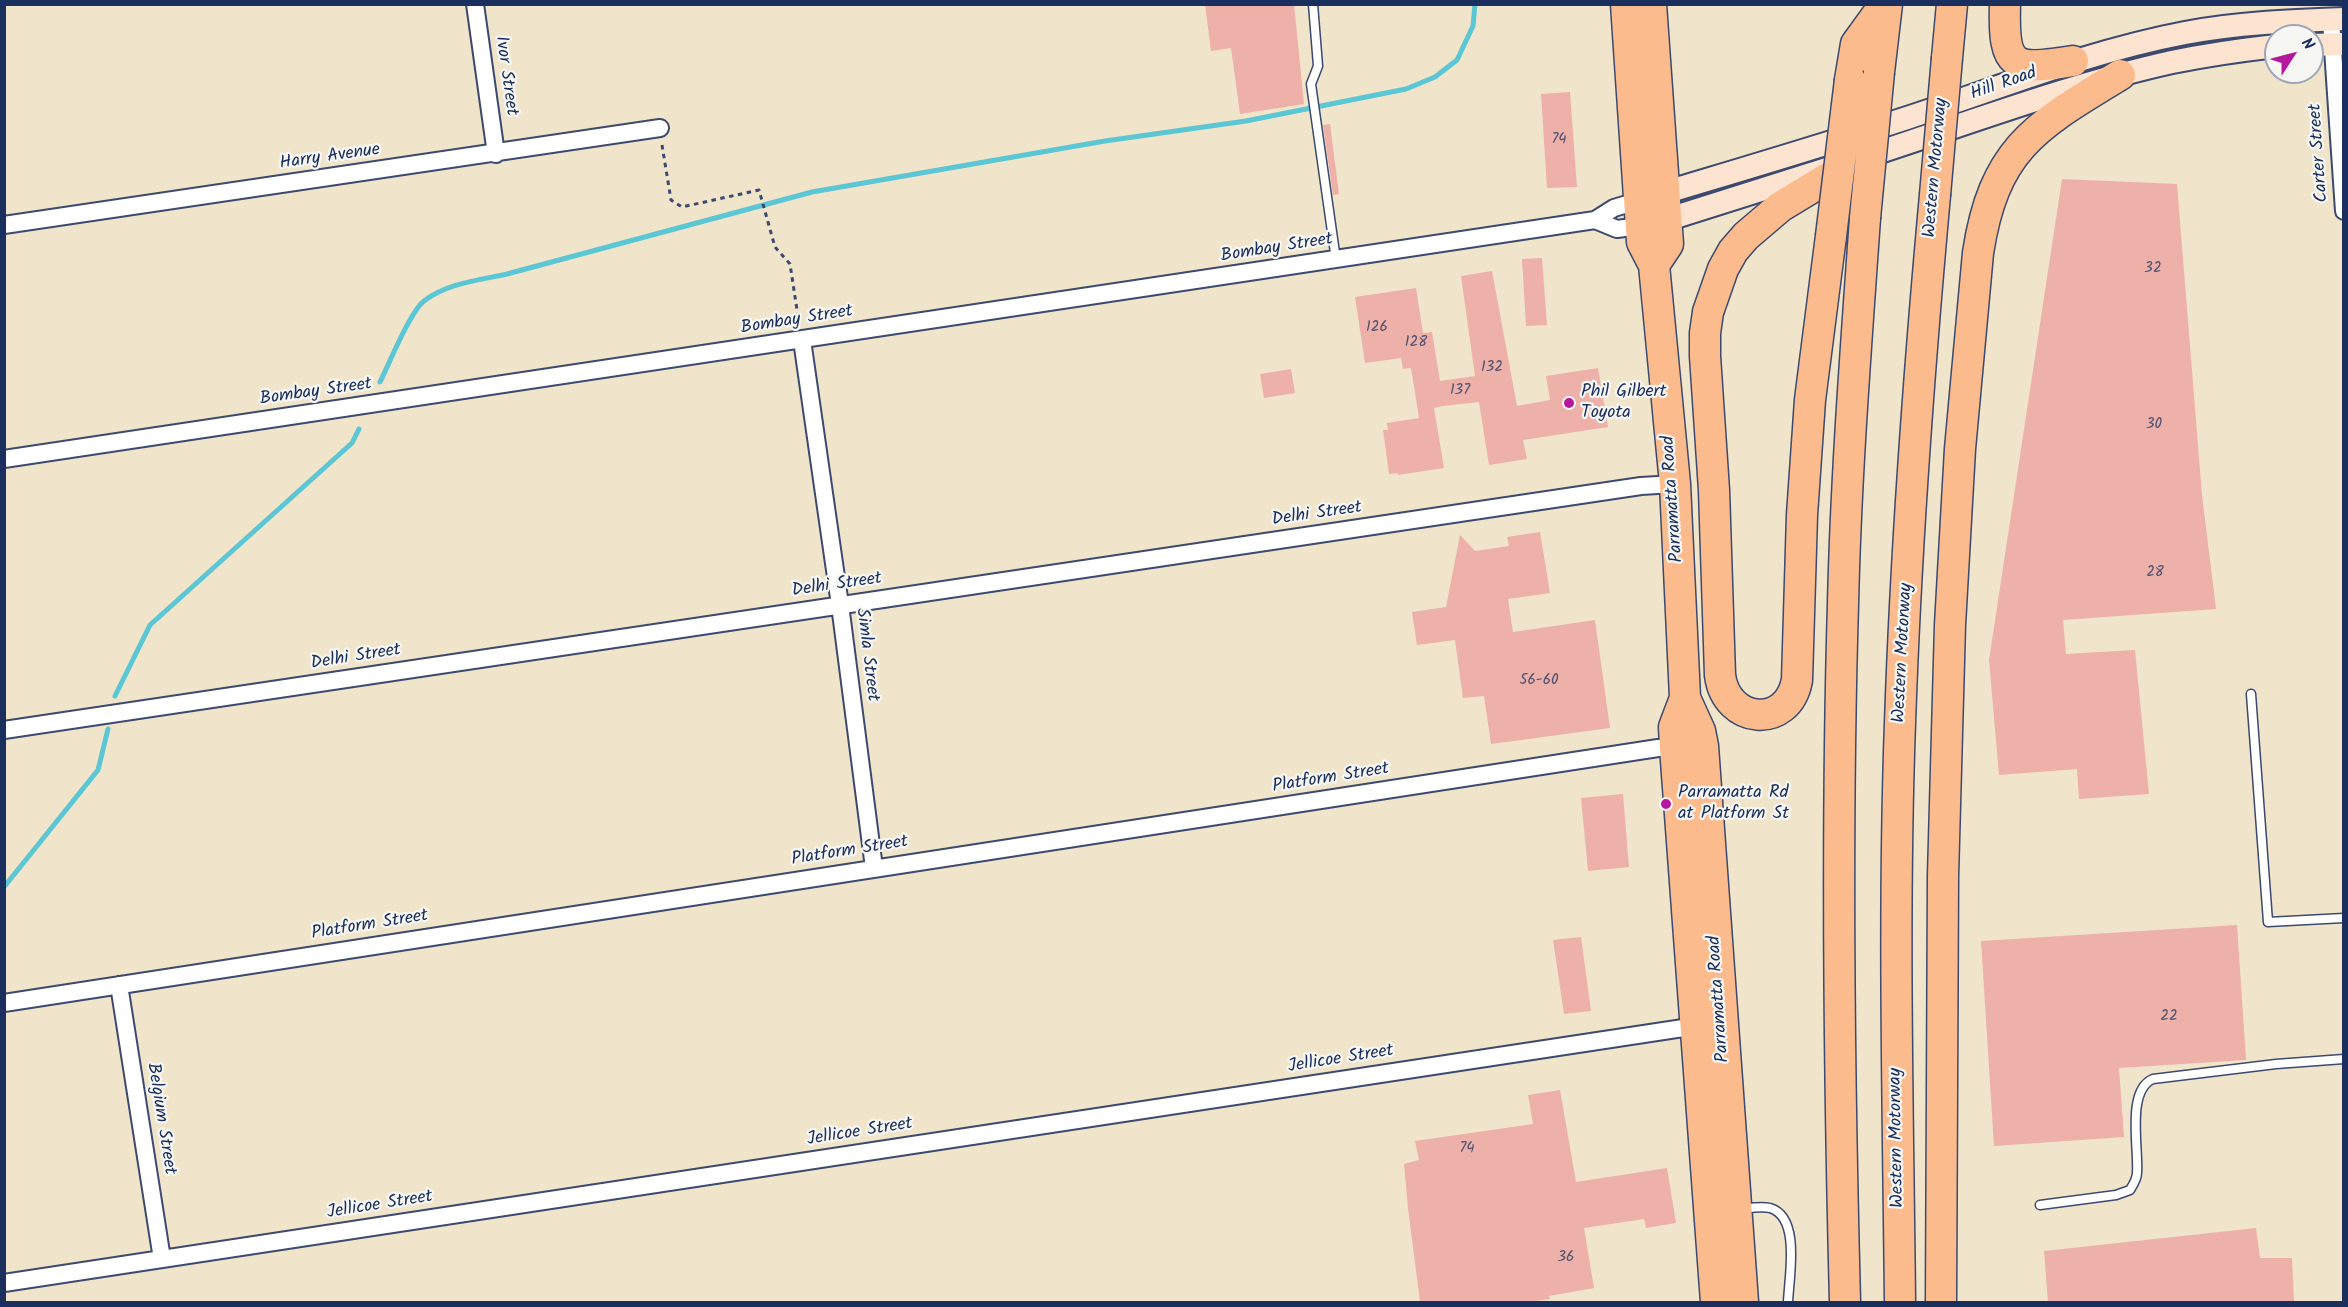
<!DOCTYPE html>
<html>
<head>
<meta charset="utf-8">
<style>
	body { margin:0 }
	#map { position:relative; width:2348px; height:1307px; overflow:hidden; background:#f0e4ca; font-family:Kalam,sans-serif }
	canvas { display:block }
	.frame { position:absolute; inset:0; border:6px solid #1b2f5e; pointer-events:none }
	.north { position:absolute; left:2264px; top:24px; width:60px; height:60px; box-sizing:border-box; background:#f6f6f2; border:2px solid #9ea6b7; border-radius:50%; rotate:54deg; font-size:16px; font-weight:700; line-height:24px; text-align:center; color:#1b2f5e }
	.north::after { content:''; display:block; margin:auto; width:21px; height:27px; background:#b5179e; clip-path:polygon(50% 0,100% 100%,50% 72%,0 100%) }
</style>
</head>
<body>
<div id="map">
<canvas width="2348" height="1307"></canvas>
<div class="frame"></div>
<div class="north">N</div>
</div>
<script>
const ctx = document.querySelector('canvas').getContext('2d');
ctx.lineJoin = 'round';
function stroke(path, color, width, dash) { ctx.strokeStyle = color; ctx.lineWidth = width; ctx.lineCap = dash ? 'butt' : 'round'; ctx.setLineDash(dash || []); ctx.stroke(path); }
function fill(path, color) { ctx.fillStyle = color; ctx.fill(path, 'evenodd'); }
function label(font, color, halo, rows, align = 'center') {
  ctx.font = font + ' Kalam,sans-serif'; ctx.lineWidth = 4.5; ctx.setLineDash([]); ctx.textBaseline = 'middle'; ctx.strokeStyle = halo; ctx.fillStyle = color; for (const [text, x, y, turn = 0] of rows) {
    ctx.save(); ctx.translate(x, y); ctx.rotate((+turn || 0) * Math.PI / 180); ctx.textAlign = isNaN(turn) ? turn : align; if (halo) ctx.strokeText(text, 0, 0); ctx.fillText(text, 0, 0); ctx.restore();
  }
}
stroke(new Path2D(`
	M380,382C389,364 410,312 424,301C447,283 480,280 507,274L812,192L1105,141L1246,121L1406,89L1435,77L1457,60L1473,26L1475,4
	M115,696L150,625L352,443L359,429
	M4,887L98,770L108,729`), '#5bc6d4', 5);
fill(new Path2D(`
	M1205,4H1294L1304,104L1240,114L1231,48L1211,51Z
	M1570,92L1577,187L1547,188L1541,94Z
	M1330,124L1339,194L1333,195L1323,125Z
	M2062,179L2177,184L2202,495L2216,609L2063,620L2066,654L2135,650L2149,794L2079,799L2077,769L1999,775L1989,660Z
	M1542,258L1547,325L1526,326L1522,259Z
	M1492,271L1517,406L1550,400L1546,376L1598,368L1608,427L1523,440L1527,459L1489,465L1479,402L1443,406L1434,408L1444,468L1398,475V473L1389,474L1383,430H1388L1387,423L1419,418L1411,368L1403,369L1401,358L1365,363L1355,297L1416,288L1423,333L1432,332L1440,381L1475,376L1461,276Z
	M1291,369L1295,393L1264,398L1260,374Z
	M1540,532L1550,593L1508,599L1513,632L1595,620L1610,728L1491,744L1484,696L1463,698L1455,640L1417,645L1412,612L1446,607L1460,535L1475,551L1509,546L1507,537Z
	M1623,794L1629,867L1588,871L1581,798Z
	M2237,925L2246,1060L2119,1068L2124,1137L1994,1146L1981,941Z
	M1581,937L1591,1011L1564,1014L1553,940Z
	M1560,1090L1576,1182L1667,1168L1676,1223L1646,1228L1644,1219L1584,1228L1594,1288L1549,1296L1550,1299L1526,1302H1420L1408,1208L1404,1164L1419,1160L1415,1141L1533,1124L1528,1095Z
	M2256,1228L2260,1258H2292L2294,1302H2048L2044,1251Z`), '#edb1aa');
const lane = new Path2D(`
	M1313,4L1318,66L1311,84L1336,260
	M2251,694L2268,922L2344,918
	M2040,1205L2116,1195L2130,1190C2133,1185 2137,1179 2137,1173C2139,1149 2126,1090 2153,1079L2276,1064L2344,1059
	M1742,1209C1750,1208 1761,1206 1770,1208C1801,1217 1789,1277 1788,1302`);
const street = new Path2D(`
	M475,4L496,154
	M2331,20L2344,211
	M1595,220L1617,229L1640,226
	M4,225L660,128
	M802,340L840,605L874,868
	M4,459L1595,220L1614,208L1637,201
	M4,730L1641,486L1675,484
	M119,985L162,1259
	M4,1003L1658,748L1682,747
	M4,1283L1703,1025`);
const secondary = new Path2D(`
	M2312,45L2344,44
	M1858,159C1961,126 2068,85 2172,62C2206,55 2241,50 2276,46
	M1650,197C1736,171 1822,146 1907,118C1999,88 2090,51 2185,33C2237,23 2290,21 2344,19
	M1653,224L1827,169`);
const highway = new Path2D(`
	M1626,4L1642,242L1654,265L1675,484L1685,698L1700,731L1703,746L1743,1302
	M1651,4L1668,244L1654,265
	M2005,4C2003,69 2013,71 2073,61
	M1947,58L1952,4
	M1879,72L1887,4
	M1850,80L1856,44L1885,4
	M1831,236L1810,400L1802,515L1797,680C1788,730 1726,724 1720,675L1714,490L1705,356V333L1708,312L1723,269L1733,251L1746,236L1780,207L1856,161
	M1685,698L1674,727L1675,747L1716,1302
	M1845,1302C1839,1070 1836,837 1843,604C1846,475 1856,347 1865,218
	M1900,1302C1898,1109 1893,916 1900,723C1906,547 1919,370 1935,195
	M1941,1302L1943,876L1950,625L1960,449L1978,253C1994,148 2036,126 2120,75`);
stroke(lane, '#3b4a6e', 11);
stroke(street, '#3b4a6e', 20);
stroke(secondary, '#3b4a6e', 26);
stroke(highway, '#3b4a6e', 33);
stroke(new Path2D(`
	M662,145L671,200L682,207L759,190L775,247L790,264L799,323`), '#3b4a6e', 3, [4.5, 4.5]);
stroke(lane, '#fff', 8);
stroke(street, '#fff', 16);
stroke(secondary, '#fde4d1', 22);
stroke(highway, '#fbbb8d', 30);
const highwayBridge = new Path2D(`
	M1935,195L1947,58
	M1865,218L1879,72
	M1831,236L1850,80`);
stroke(highwayBridge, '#3b4a6e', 33, []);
stroke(highwayBridge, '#fbbb8d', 30);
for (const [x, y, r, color] of [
	[1569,403,6,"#b5179e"],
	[1666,804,6,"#b5179e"]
]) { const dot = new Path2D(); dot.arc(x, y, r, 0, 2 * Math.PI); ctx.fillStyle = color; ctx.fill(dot); stroke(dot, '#f6f6f2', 2); }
label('15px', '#505071', null, [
	["74",1559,140],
	["32",2153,269],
	["126",1377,328],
	["128",1416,343],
	["132",1492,368],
	["137",1460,391],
	["30",2154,425],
	["28",2155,573],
	["56-60",1539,681],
	["22",2169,1017],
	["74",1467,1149],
	["36",1566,1258]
]);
label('18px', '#1b2f5e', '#f6f6f2', [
	["Ivor Street",505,76,82],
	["Hill Road",2004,85,-19],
	["Carter Street",2320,153,-94],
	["Harry Avenue",330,158,-8],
	["Western Motorway",1937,168,-85],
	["Bombay Street",1277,249,-9],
	["Bombay Street",797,321,-9],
	["Bombay Street",316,393,-8],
	["Parramatta Road",1674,499,-94],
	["Delhi Street",1317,515,-8],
	["Delhi Street",837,586,-8],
	["Western Motorway",1904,653,-87],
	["Simla Street",866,655,83],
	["Delhi Street",356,658,-9],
	["Platform Street",1331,779,-9],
	["Platform Street",850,852,-9],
	["Platform Street",370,926,-9],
	["Parramatta Road",1720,999,-94],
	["Jellicoe Street",1341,1060,-9],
	["Belgium Street",160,1119,81],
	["Jellicoe Street",860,1133,-9],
	["Western Motorway",1898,1138,-91],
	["Jellicoe Street",380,1206,-9]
]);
label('18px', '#1b2f5e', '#f6f6f2', [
	["Phil Gilbert",1581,393],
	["Toyota",1581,414],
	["Parramatta Rd",1678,794],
	["at Platform St",1678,815]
], 'left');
</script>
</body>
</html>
